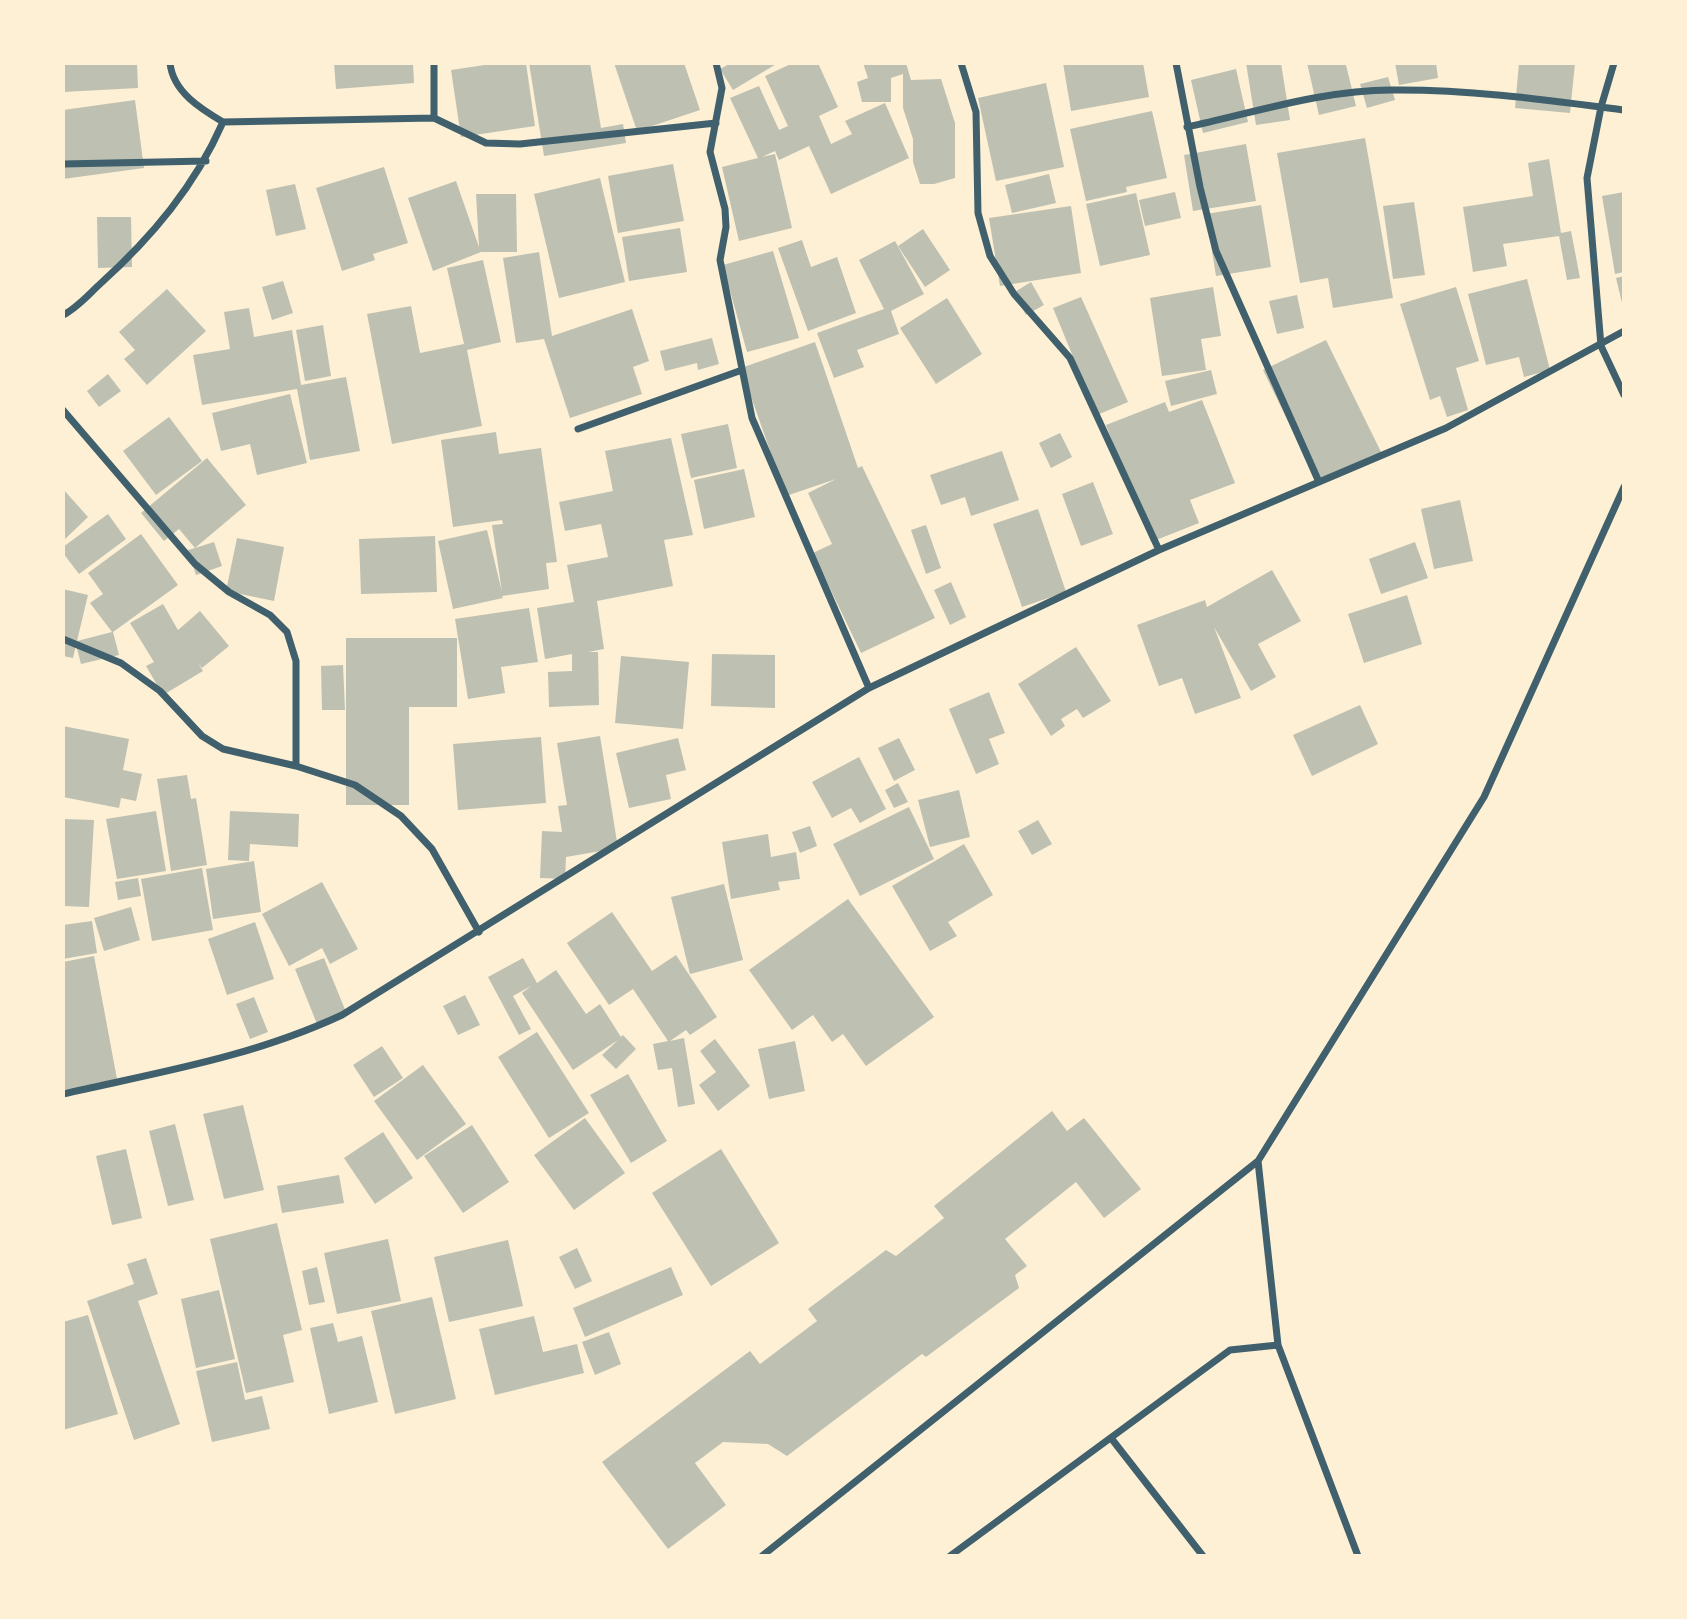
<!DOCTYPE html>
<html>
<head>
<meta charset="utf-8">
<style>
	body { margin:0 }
	#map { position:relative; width:1687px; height:1619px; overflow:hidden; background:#fdf0d5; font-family:Karla,sans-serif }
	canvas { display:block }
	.frame { position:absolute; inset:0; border:65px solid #fdf0d5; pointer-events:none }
</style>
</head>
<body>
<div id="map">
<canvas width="1687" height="1619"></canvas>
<div class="frame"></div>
</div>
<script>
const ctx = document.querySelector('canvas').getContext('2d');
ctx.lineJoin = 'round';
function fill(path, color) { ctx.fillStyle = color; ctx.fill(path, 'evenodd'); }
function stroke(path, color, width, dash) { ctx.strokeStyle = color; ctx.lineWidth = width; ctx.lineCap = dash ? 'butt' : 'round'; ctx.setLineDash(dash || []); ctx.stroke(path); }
fill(new Path2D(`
	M63,63H137L138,88L63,92Z
	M334,63H413L414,83L336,89Z
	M498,63H526L535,126L461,137L451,70Z
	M529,63H590L601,128L623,124L626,143L544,156Z
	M614,63H684L700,110L637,131Z
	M731,63H778L733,90L720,69Z
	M793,63H818L838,107L819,116L831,144L852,134L845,121L885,103L909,158L831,194L809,146L779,160L775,151L762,157L775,154L792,228L739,241L722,167L758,158L730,98L759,86L779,130L788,126L765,76Z
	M863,63H906L911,80L941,79L955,123V178L934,184H920L913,162V139L903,108V74L891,78V102H862L857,82L868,78Z
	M1063,63H1143L1149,97L1071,111Z
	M1246,63H1281L1290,120L1256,125Z
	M1307,63L1346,65L1356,106L1319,115Z
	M1395,63H1436L1438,78L1399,85Z
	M1519,63H1575L1570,113L1515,108Z
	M1236,69L1248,122L1203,133L1191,80Z
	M1388,77L1395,100L1367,108L1360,84Z
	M1046,83L1064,167L996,181L978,98Z
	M135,100L144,168L63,179V110Z
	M1152,111L1167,178L1126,187L1127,192L1086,201L1070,129Z
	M1365,138L1393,298L1333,308L1328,278L1300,283L1277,153Z
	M1246,144L1256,201L1193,211L1184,155Z
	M1549,159L1561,233L1571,231L1580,278L1567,280L1559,236L1503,244L1507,266L1473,272L1463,207L1533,196L1528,163Z
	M673,164L684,221L618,233L608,176Z
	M384,167L408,243L373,254L375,260L342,271L316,188Z
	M1049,174L1056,203L1012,213L1005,185Z
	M600,178L625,282L559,298L534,194Z
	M456,181L479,247L476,194H516L517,252H481L433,271L408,198Z
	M295,184L306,229L276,236L266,190Z
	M1175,192L1181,218L1145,226L1139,200Z
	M1624,192V272L1615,274L1602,196Z
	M1136,193L1150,255L1100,266L1086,204Z
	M1414,202L1425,275L1393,279L1383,206Z
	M1261,205L1271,267L1216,276L1206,214Z
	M1071,206L1081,273L1000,286L989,218Z
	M97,217H131L132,267L98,268Z
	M680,228L687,272L629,281L622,237Z
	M923,229L950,270L925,287L898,246Z
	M802,240L811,267L837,257L856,313L808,331L778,248Z
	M895,241L924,294L891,311L899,334L857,350L864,367L834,378L817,333L884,309L859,260Z
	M773,251L799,338L747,352L723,265Z
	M539,252L552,336L632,309L649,361L633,367L642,394L570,418L544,339L516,343L503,258Z
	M483,260L501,342L467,350L482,426L392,444L367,314L411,306L420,353L464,344L447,268Z
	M1624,276V307H1623L1616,278Z
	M1527,279L1550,370L1524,377L1519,357L1486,365L1468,294Z
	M283,281L293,313L272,320L262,287Z
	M1031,282L1044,305L1026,315L1013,293Z
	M1213,287L1221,336L1201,339L1206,370L1162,376L1150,298Z
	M1456,287L1479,361L1456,368L1468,410L1447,417L1440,396L1430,400L1400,304Z
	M167,289L206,331L147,385L124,359L135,350L119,332Z
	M1297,295L1304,328L1277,334L1269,301Z
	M1081,297L1128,402L1097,415L1053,308Z
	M947,298L982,354L936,384L900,328Z
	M249,308L254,337L292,330L301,385L346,377L360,451L310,460L297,389L202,405L193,355L230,349L224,312Z
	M323,325L331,376L305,381L296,330Z
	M712,338L719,364L698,370L697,363L665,371L660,351Z
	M1326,340L1382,454L1319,485L1263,370Z
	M815,342L858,468L862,466L935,618L861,653L813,553L832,544L808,493L836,479L786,496L741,368Z
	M1211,370L1217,394L1171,406L1165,381Z
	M108,374L121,391L99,407L87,391Z
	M290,394L307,463L257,475L250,444L221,451L212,413Z
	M1202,400L1235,483L1190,500L1199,523L1151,542L1106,425L1165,402L1169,412Z
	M169,417L202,461L156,495L123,451Z
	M728,424L737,468L691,478L681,434Z
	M496,432L499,454L541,448L557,562L546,563L549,589L502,596L503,598L453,609L438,541L487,530L502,592L492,525L503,524L502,520L453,527L441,440Z
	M1060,433L1072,457L1051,468L1039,443Z
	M671,438L693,535L664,540L673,586L597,601L604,649L588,652H598L599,705L549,707L548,672L572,671V654L545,659L537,608L574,602L567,565L608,557L601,524L565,531L559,502L613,491L605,451Z
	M1002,451L1019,500L971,516L965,497L941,505L930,475Z
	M207,458L246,505L195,548L214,542L222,566L196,575L188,550L195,548L179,529L164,541L141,513Z
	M744,469L755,517L704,529L694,480Z
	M1093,482L1113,534L1081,546L1062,494Z
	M63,489L88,517L63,541Z
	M1460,500L1473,561L1434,569L1421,509Z
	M1038,509L1066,592L1022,607L993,524Z
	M108,514L126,539L79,574L63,553V547Z
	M926,525L941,568L926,574L911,530Z
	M141,534L178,585L113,632L119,655L81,664L76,645L73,658L63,656V589L88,595L77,641L112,632L90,603L103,594L88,573Z
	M435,536L437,592L361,594L359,539Z
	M237,538L284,547L274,601L226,591Z
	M1415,542L1428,578L1381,594L1369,559Z
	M1272,570L1301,621L1258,644L1276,677L1251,691L1214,627L1241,698L1195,714L1182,678L1159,686L1137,625L1205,600L1207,607Z
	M951,582L966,617L950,625L934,590Z
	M1407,595L1422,644L1364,663L1348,614Z
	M163,604L178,630L200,611L229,646L202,668L198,663L203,671L163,695L146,666L154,662L130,623Z
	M529,608L538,662L501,667L505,693L468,699L455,619Z
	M346,638H457V707H409V805H346Z
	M1076,647L1111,701L1083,718L1077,709L1061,719L1065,726L1051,736L1018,684Z
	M712,654L775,655V708L711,706Z
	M621,656L689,662L683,729L615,723Z
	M343,665L345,710H322L321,666Z
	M989,692L1005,733L989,739L999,764L976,774L949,709Z
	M1360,705L1378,744L1312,776L1293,735Z
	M63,726L129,739L123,770L142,774L136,801L121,798L119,808L63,797Z
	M600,736L618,848L566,857L565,879L540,878L542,831L562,832L558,806L567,805L557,743Z
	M541,737L546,803L458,810L453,744Z
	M678,738L686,770L666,775L671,799L629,808L616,753Z
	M899,738L915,770L894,781L878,748Z
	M859,757L886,809L860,823L851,808L832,818L812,782Z
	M187,775L191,799L196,798L207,865L171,871L157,779Z
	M898,783L908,802L894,808L885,790Z
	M959,790L970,837L930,847L918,800Z
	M909,807L934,859L860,896L833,844Z
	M156,811L166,871L117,879L106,819Z
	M230,811L299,814L298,847L250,844L249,861L228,860Z
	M63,819L94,820L89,907L63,906Z
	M1038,820L1052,844L1032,855L1018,831Z
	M810,826L817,846L800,853L792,832Z
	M768,834L771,857L796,852L800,879L778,882L780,890L731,899L722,842Z
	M964,844L993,895L948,922L957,936L930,951L892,886Z
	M254,861L261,912L213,919L206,869Z
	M202,868L213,930L152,941L141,879Z
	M138,878L141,896L118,900L115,882Z
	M322,882L358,949L330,964L322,948L289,966L262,914Z
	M724,884L743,960L690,974L671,897Z
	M848,899L934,1017L866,1066L843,1034L832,1042L813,1015L792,1030L749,970Z
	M131,907L140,940L104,951L94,918Z
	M612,912L652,971L676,955L717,1017L690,1035L686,1030L670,1041L684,1038L695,1104L678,1107L672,1068L658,1070L653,1044L668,1041L633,989L609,1005L567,943Z
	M92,921L97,953L63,959V925Z
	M255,922L274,979L227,995L208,939Z
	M94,956L117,1079L63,1090V962Z
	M324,958L346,1012L317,1024L295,969Z
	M523,958L537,983L556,970L586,1014L600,1004L621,1037L623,1035L636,1049L616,1069L602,1055L618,1040L573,1070L522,993L531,986L513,996L531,1029L519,1035L488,977Z
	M465,995L480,1025L458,1035L443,1006Z
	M254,997L268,1032L250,1039L236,1004Z
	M537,1032L589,1113L549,1138L498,1057Z
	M715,1039L750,1086L718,1111L699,1085L716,1072L700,1051Z
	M795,1041L805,1091L769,1099L758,1049Z
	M382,1046L403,1078L374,1097L353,1065Z
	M423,1065L466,1124L417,1160L374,1101Z
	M628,1074L667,1141L631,1163L590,1095Z
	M243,1105L264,1190L224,1199L203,1114Z
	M1052,1111L1067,1131L1084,1118L1141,1189L1104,1218L1076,1182L1005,1239L1027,1266L1015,1275L1019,1288L926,1357L922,1354L787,1456L768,1444L723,1442L695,1463L726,1505L668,1549L602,1462L750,1351L760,1364L817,1321L808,1309L886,1250L896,1256L944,1218L934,1206Z
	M585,1118L625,1173L574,1210L534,1155Z
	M175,1124L194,1200L168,1206L149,1131Z
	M472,1125L509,1182L463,1213L424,1156Z
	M383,1132L413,1178L375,1204L344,1158Z
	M126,1149L142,1218L112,1225L96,1156Z
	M721,1149L779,1243L711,1286L652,1193Z
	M339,1175L344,1203L282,1213L277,1186Z
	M277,1223L302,1330L283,1335L294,1382L246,1393L210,1239Z
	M388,1239L401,1301L337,1314L324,1253Z
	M508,1240L523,1306L449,1322L434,1257Z
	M577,1248L592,1281L575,1289L559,1257Z
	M146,1258L158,1294L138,1301L180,1424L134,1440L87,1301L134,1284L127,1264Z
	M317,1267L325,1302L309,1305L302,1271Z
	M671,1267L683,1295L585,1337L573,1308Z
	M219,1290L235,1359L196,1368L181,1299Z
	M432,1297L456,1399L395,1414L371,1311Z
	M88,1315L118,1414L63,1430V1322Z
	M534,1316L543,1352L577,1344L584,1373L495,1395L479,1329Z
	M333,1323L338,1342L362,1336L378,1402L329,1414L310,1328Z
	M609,1332L621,1364L595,1375L582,1342Z
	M237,1362L245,1400L262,1396L270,1429L212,1442L196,1371Z`), '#bec0b2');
stroke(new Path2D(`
	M170,63C173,92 201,109 223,122L434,118L486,143L520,144L716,123
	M716,63L722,88L710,152L725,209L726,227L720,260L752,418L869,688
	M961,63L976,112L978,213L990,256L1014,294L1070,358L1159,550
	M1176,63L1200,187L1216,251L1319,482
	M1614,63L1601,107L1587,178L1601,346L1624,395
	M434,118V63
	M1187,127C1253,113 1323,90 1391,90C1468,89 1547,100 1624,110
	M63,164L206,161
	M63,315C77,308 89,294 100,284C152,237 195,186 223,122
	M63,410L195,564L229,592L270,615L287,632L296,661V766
	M578,429L742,370
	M63,639L121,663L160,691L202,736L223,749L296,766L355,785L401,816L432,849L479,932
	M63,1094C160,1072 252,1057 342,1015L869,688L1159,550L1446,428L1624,331
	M1258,1161L1278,1345L1358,1556
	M1111,1438L1203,1556
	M762,1556L1258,1161L1484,797L1624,487
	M950,1556L1230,1350L1278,1345`), '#3f606c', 7);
</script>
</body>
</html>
